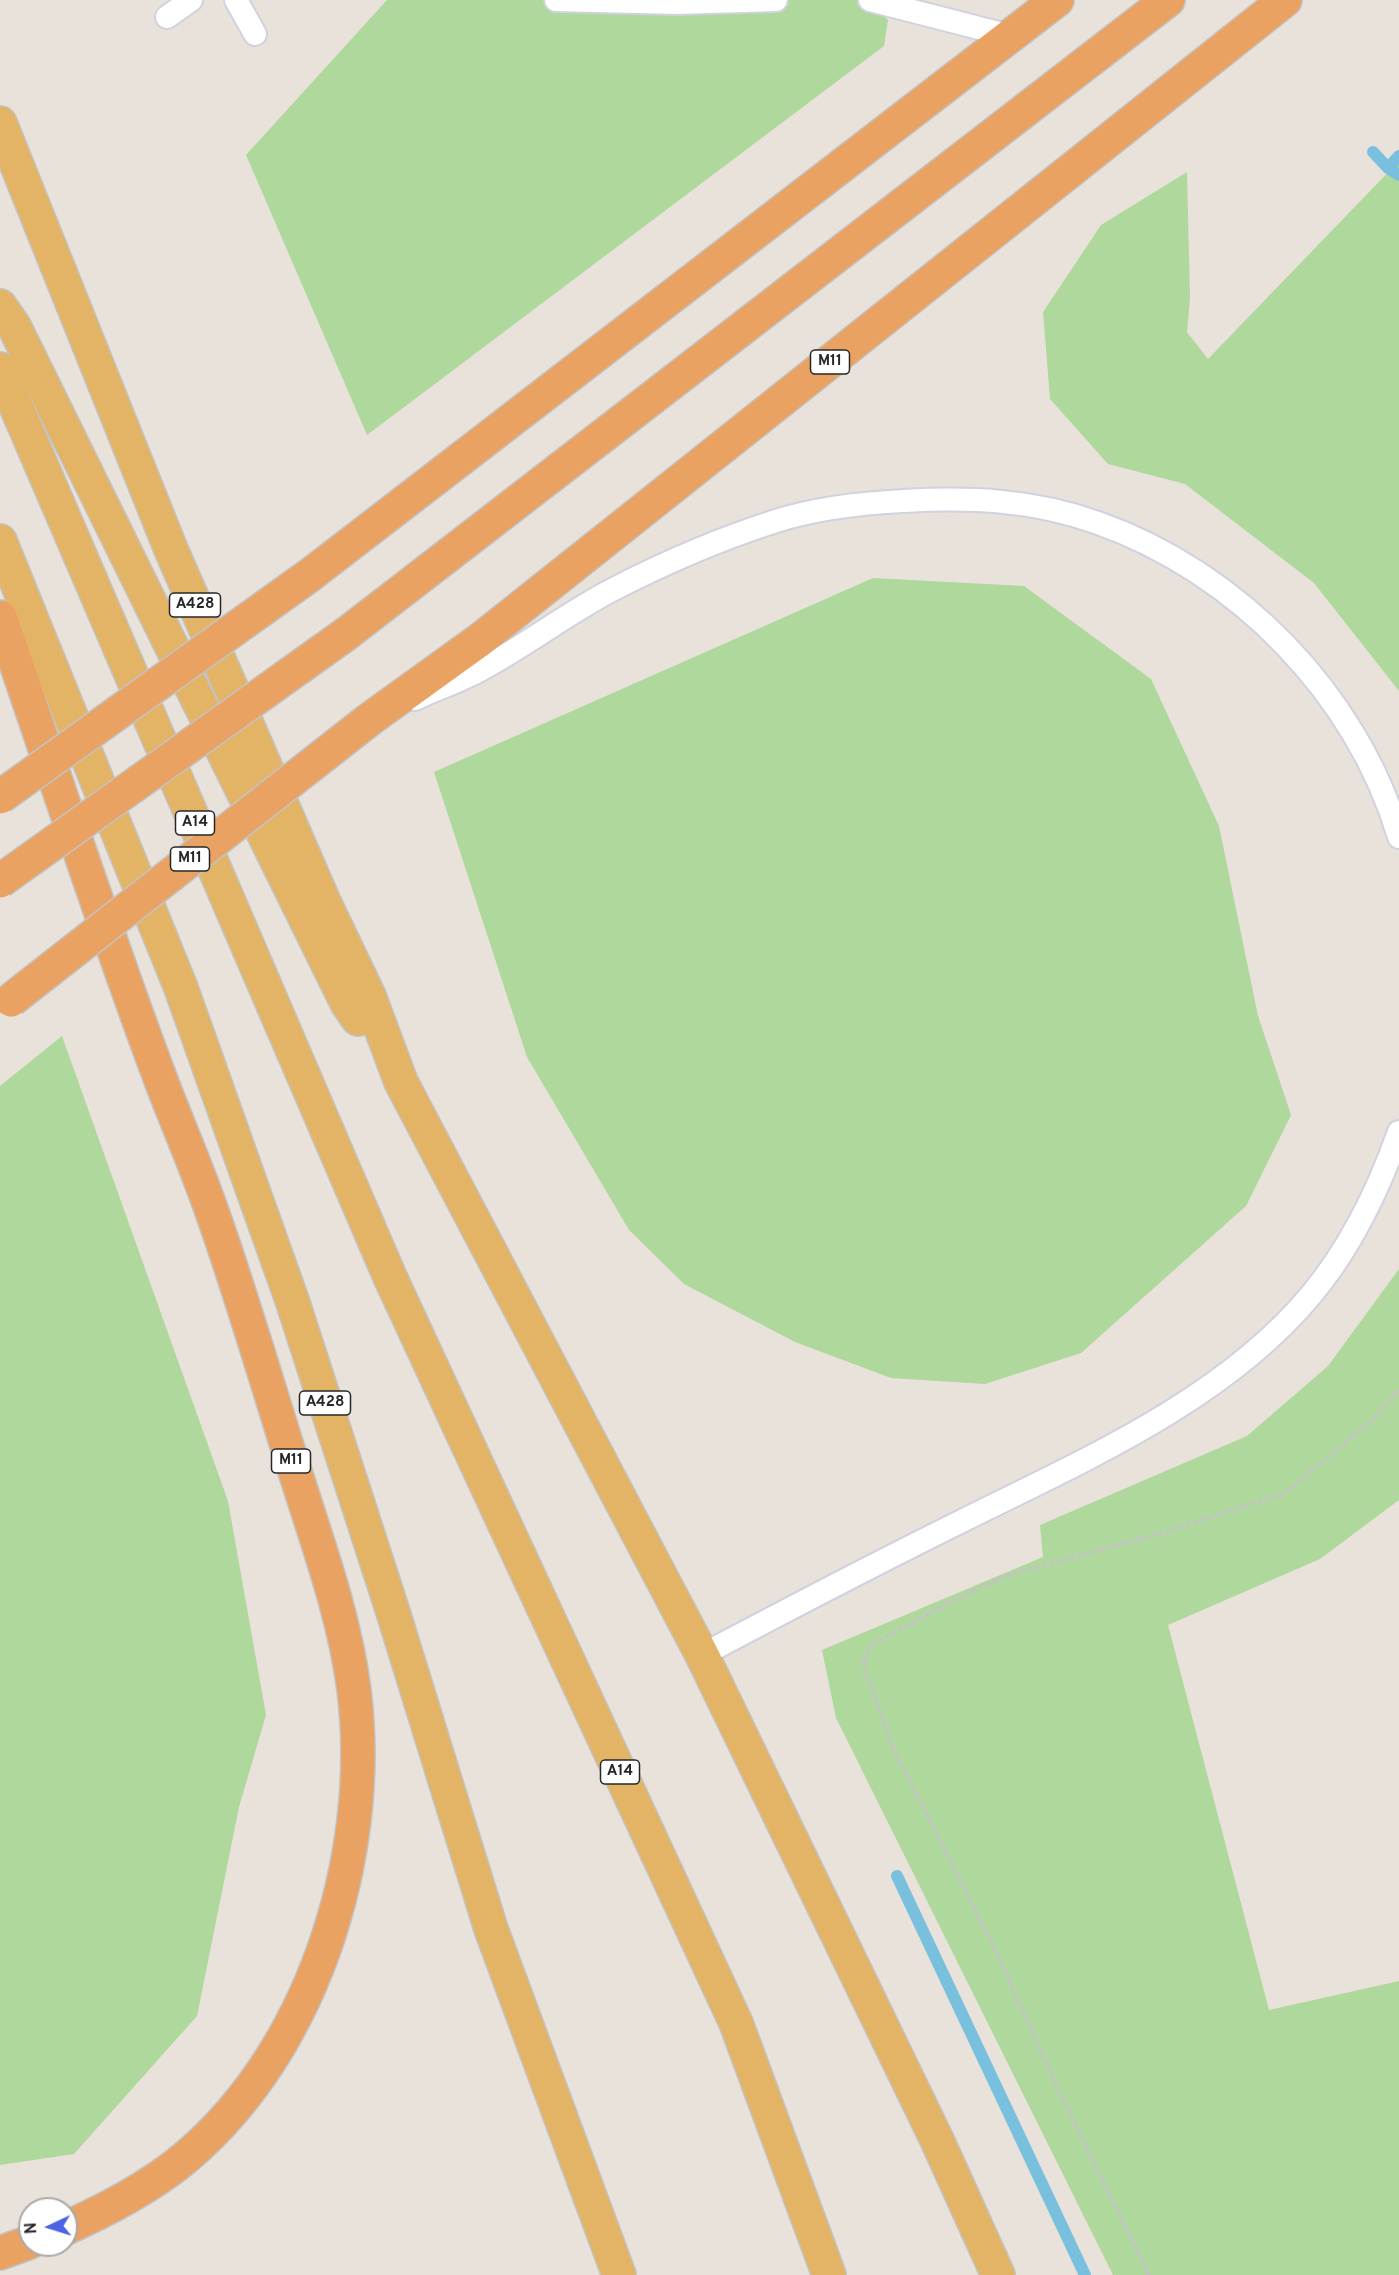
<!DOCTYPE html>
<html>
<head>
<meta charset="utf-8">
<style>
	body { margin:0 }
	#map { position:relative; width:1399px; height:2275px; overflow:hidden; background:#e8e2da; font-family:Overpass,sans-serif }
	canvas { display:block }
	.north { position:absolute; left:18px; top:2197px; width:60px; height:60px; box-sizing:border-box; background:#fff; border:2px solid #a9a9a9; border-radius:50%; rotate:266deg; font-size:16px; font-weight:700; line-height:24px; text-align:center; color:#272727 }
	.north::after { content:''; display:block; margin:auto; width:21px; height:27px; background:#4c63e3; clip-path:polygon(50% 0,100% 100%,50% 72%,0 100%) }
</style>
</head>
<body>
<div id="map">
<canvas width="1399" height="2275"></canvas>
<div class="north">N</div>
</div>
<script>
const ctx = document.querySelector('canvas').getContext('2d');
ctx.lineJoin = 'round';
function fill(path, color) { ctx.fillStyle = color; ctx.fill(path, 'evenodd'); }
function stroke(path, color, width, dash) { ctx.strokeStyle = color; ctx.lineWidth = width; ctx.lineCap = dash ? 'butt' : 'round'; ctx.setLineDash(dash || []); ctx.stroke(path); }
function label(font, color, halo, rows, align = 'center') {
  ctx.font = font + ' Overpass,sans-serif'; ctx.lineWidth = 4.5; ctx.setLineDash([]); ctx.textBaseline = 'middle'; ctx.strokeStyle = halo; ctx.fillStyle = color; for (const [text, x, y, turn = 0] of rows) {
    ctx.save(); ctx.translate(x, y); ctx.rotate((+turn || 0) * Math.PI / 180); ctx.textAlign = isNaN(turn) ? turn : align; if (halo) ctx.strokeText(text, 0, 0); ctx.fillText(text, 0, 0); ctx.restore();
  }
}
fill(new Path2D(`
	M387,0H870L888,20L884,46L367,435L246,155Z
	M1399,161V691L1314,583L1185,484L1108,464L1050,399L1043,312L1101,225L1187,172L1190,298L1187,332L1208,359Z
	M873,578L1024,586L1151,679L1219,826L1258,1016L1291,1115L1246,1206L1081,1353L985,1384L891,1378L795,1342L684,1284L629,1230L527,1057L434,772Z
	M62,1036L228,1501L266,1715L239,1807L197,2016L74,2154L0,2165V1086Z
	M1399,1269V1500L1320,1559L1168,1625L1269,2010L1399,1981V2275H1113L836,1718L822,1650L1043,1557L1040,1525L1247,1436L1328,1366Z`), '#afd89c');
stroke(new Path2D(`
	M1373,152L1388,168L1399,175
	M1388,168L1399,156
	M897,1876L1085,2275`), '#78c0de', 12);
const service = new Path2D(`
	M236,0L255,34
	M556,0L677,3L776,0
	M870,0L1010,36
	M167,17L191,0
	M415,699C436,689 460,681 480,670C525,646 566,614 612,590C664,563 720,539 776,521C817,508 862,503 904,501C970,497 1035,500 1098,523C1237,572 1357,694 1399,837
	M702,1655C787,1610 873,1565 960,1522C1080,1462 1223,1401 1311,1295C1351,1247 1378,1191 1399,1132`);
const trunk = new Path2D(`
	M0,123L170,547L324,902L369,996L401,1082L702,1655L937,2140L998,2275
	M0,306L14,326L347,1003L358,1019
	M0,369L390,1277L736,2023L829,2275
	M0,541L181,988L293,1303L393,1612L491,1929L619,2275`);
const motorway = new Path2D(`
	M310,575L1057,0
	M0,617C54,772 104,930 162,1083C178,1125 196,1166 211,1209C241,1293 266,1380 293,1465C316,1539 344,1613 354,1690C375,1857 311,2060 175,2166C142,2191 104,2211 66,2228
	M346,634L1168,0
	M370,719L481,639L1285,0
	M0,2253L30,2242`);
stroke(service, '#d0d2de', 26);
stroke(trunk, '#c3c3c3', 36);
stroke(motorway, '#c3c3c3', 36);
stroke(new Path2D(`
	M1149,2275L1055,2083L998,1955L894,1750L863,1665L870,1646L946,1604L1011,1574L1162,1533L1285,1493L1376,1417L1399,1390`), '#c3c3c3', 4, [4.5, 3]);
stroke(service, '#fff', 22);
stroke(trunk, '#e4b466', 33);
stroke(motorway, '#eaa263', 33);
const motorwayBridge = new Path2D(`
	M0,797L310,575
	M0,881L346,634
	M11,1000L370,719`);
stroke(motorwayBridge, '#c3c3c3', 36, []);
stroke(motorwayBridge, '#eaa263', 33);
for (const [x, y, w] of [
	[830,362,39],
	[195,605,51],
	[195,823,39],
	[190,859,39],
	[325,1403,51],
	[291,1461,39],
	[620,1772,39]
]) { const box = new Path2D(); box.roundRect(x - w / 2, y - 12, w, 24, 4.5); ctx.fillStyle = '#fff'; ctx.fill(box); stroke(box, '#272727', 1.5); }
label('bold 15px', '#272727', null, [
	["M11",830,362],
	["A428",195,605],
	["A14",195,823],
	["M11",190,859],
	["A428",325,1403],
	["M11",291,1461],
	["A14",620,1772]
]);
</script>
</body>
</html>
